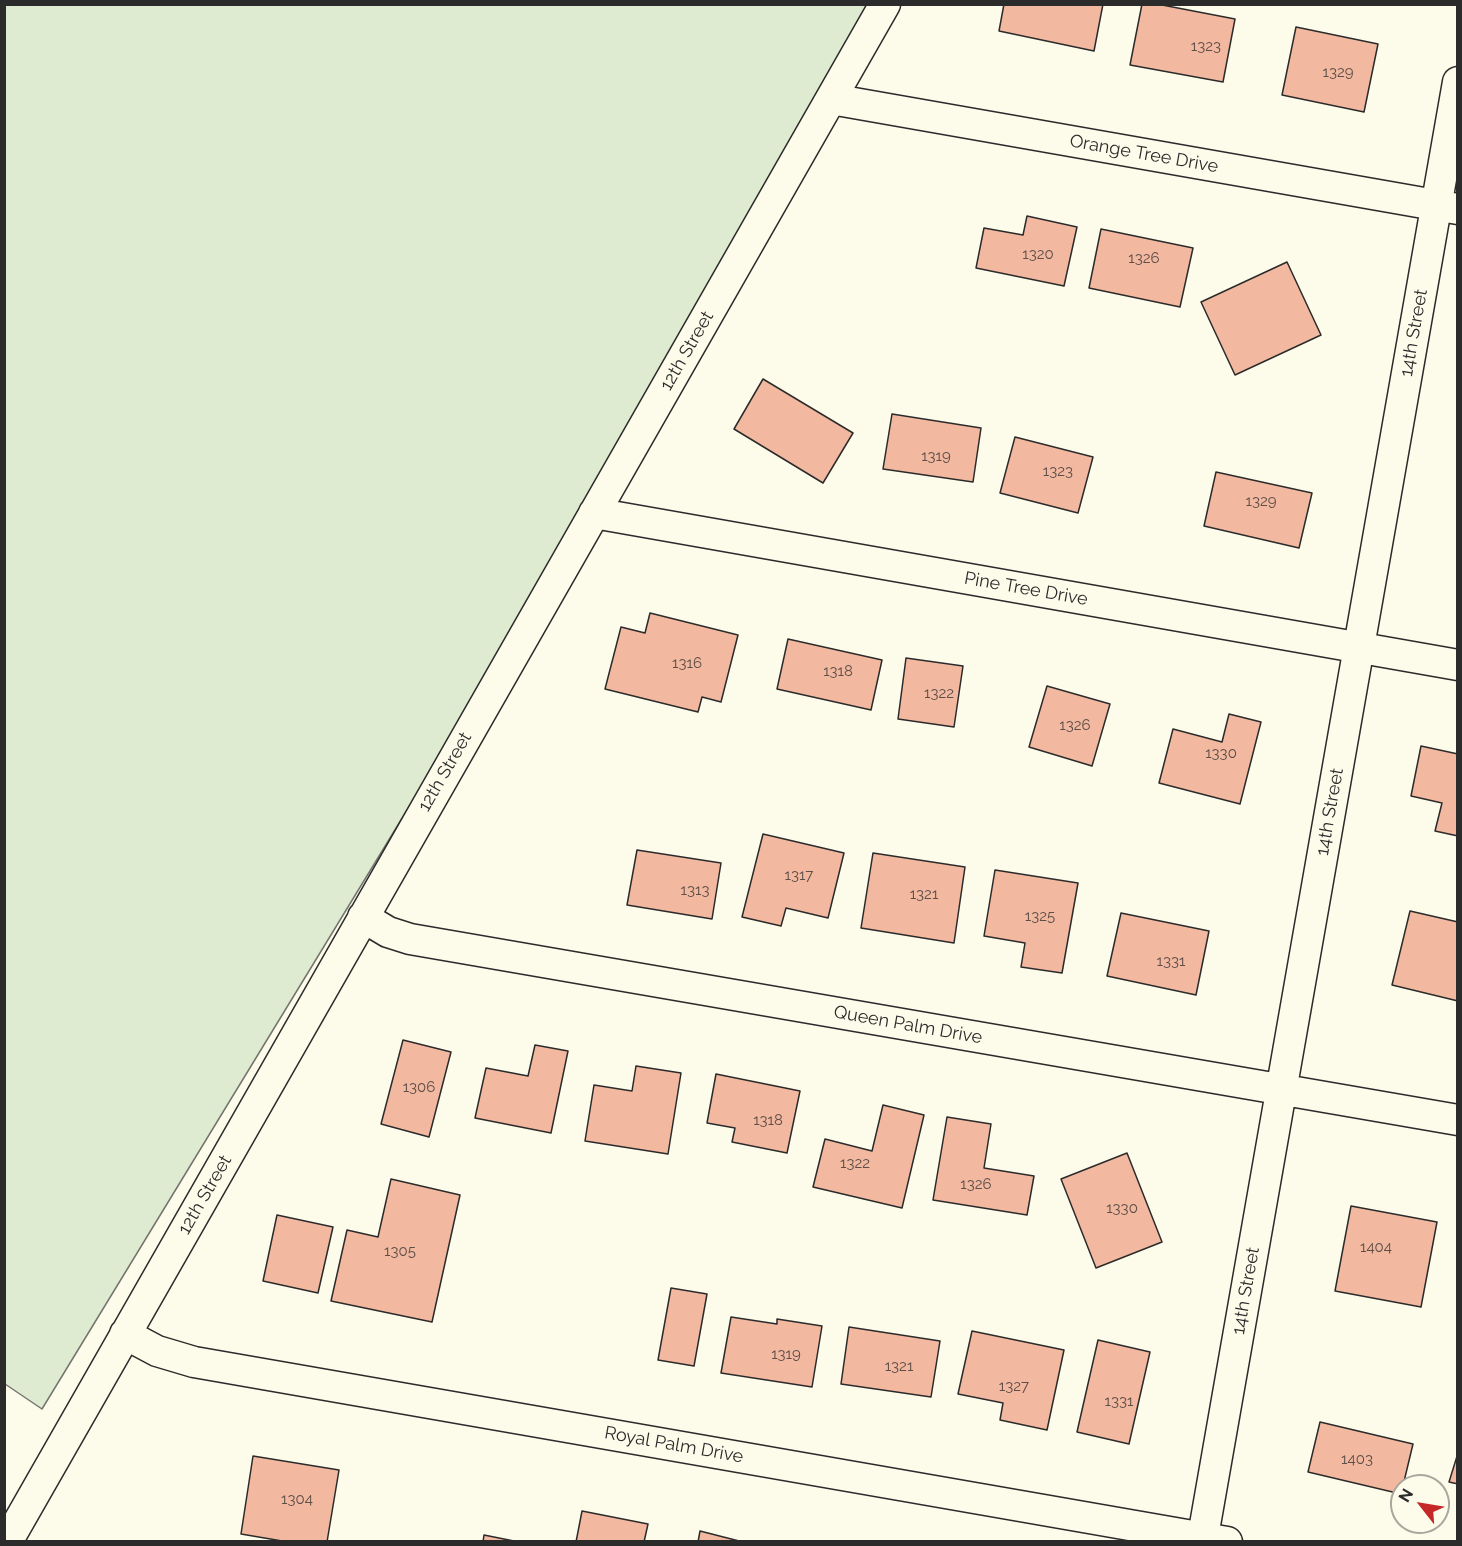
<!DOCTYPE html>
<html>
<head>
<meta charset="utf-8">
<style>
	body { margin:0 }
	#map { position:relative; width:1462px; height:1546px; overflow:hidden; background:#fdfbea; font-family:Raleway,sans-serif }
	canvas { display:block }
	.frame { position:absolute; inset:0; border:6px solid #2b2b2b; pointer-events:none }
	.north { position:absolute; left:1390px; top:1474px; width:60px; height:60px; box-sizing:border-box; background:#fdfbea; border:2px solid #a9a89e; border-radius:50%; rotate:301deg; font-size:16px; font-weight:700; line-height:24px; text-align:center; color:#2b2b2b }
	.north::after { content:''; display:block; margin:auto; width:21px; height:27px; background:#c62828; clip-path:polygon(50% 0,100% 100%,50% 72%,0 100%) }
</style>
</head>
<body>
<div id="map">
<canvas width="1462" height="1546"></canvas>
<div class="frame"></div>
<div class="north">N</div>
</div>
<script>
const ctx = document.querySelector('canvas').getContext('2d');
ctx.lineJoin = 'round';
function fill(path, color) { ctx.fillStyle = color; ctx.fill(path, 'evenodd'); }
function stroke(path, color, width, dash) { ctx.strokeStyle = color; ctx.lineWidth = width; ctx.lineCap = dash ? 'butt' : 'round'; ctx.setLineDash(dash || []); ctx.stroke(path); }
function label(font, color, halo, rows, align = 'center') {
  ctx.font = font + ' Raleway,sans-serif'; ctx.lineWidth = 4.5; ctx.setLineDash([]); ctx.textBaseline = 'middle'; ctx.strokeStyle = halo; ctx.fillStyle = color; for (const [text, x, y, turn = 0] of rows) {
    ctx.save(); ctx.translate(x, y); ctx.rotate((+turn || 0) * Math.PI / 180); ctx.textAlign = isNaN(turn) ? turn : align; if (halo) ctx.strokeText(text, 0, 0); ctx.fillText(text, 0, 0); ctx.restore();
  }
}
const green = new Path2D(`
	M5,5H890L721,295L42,1409L5,1384Z`);
fill(green, '#deebd1');
stroke(green, '#74746e', 1.5);
const building = new Path2D(`
	M1004,4H1103L1094,51L999,31Z
	M1142,4H1157L1235,19L1223,82L1130,65Z
	M1296,27L1378,44L1364,112L1282,95Z
	M1027,216L1077,227L1064,286L976,268L984,228L1023,235Z
	M1101,229L1193,248L1180,307L1089,288Z
	M1287,262L1321,335L1235,375L1201,302Z
	M763,379L853,433L823,483L734,429Z
	M892,414L981,428L973,482L883,469Z
	M1015,437L1093,457L1078,513L1000,493Z
	M1216,472L1312,493L1299,548L1204,526Z
	M650,613L738,635L721,702L702,697L698,712L605,689L621,627L645,633Z
	M788,639L882,660L871,710L777,689Z
	M906,658L963,666L954,727L898,719Z
	M1047,686L1110,704L1092,766L1029,747Z
	M1229,714L1261,722L1240,804L1159,783L1173,729L1222,742Z
	M1421,746L1458,754V836L1435,831L1442,803L1411,796Z
	M763,834L844,853L828,918L786,908L781,926L742,917Z
	M637,850L721,863L712,919L627,905Z
	M873,853L965,867L954,943L861,928Z
	M995,870L1078,883L1062,973L1021,967L1025,943L984,936Z
	M1410,911L1458,922V1001L1392,985Z
	M1121,913L1209,931L1196,995L1107,976Z
	M403,1040L451,1052L429,1137L381,1124Z
	M535,1045L568,1051L551,1133L475,1118L486,1068L528,1076Z
	M636,1066L681,1073L668,1154L585,1141L594,1085L632,1091Z
	M716,1074L800,1091L787,1153L732,1142L735,1128L707,1123Z
	M883,1105L924,1115L902,1208L813,1187L825,1139L872,1151Z
	M947,1117L991,1124L984,1168L1034,1176L1027,1215L933,1200Z
	M1127,1153L1162,1242L1096,1268L1061,1179Z
	M391,1179L460,1195L432,1322L331,1301L347,1230L378,1237Z
	M1351,1206L1437,1222L1421,1307L1335,1291Z
	M277,1215L333,1227L318,1293L263,1281Z
	M671,1288L707,1294L694,1366L658,1360Z
	M731,1317L777,1324V1319L822,1326L812,1387L721,1373Z
	M849,1327L940,1341L931,1397L841,1384Z
	M972,1331L1064,1350L1047,1430L1000,1420L1003,1403L958,1394Z
	M1098,1340L1150,1352L1129,1444L1077,1432Z
	M1320,1422L1413,1444L1401,1494L1308,1472Z
	M1458,1453V1484L1449,1482Z
	M253,1456L339,1470L327,1542H288L241,1534Z
	M582,1511L648,1524L644,1542H576Z
	M700,1531L743,1542H698Z
	M484,1535L519,1542H483Z`);
fill(building, '#f2b8a0');
stroke(building, '#2b2b2b', 1.5);
const minor = new Path2D(`
	M831,99L1458,209
	M594,513L1458,665
	M363,917L388,932L410,939L1458,1120
	M125,1334L157,1351L194,1362L1227,1542
	M7,1542L885,4
	M1202,1542L1458,82`);
stroke(minor, '#2b2b2b', 33);
stroke(minor, '#fdfbea', 30);
label('15px', '#5d4e48', null, [
	["1323",1206,46],
	["1329",1338,72],
	["1320",1038,254],
	["1326",1144,258],
	["1319",936,456],
	["1323",1058,471],
	["1329",1261,501],
	["1316",687,663],
	["1318",838,671],
	["1322",939,693],
	["1326",1075,725],
	["1330",1221,753],
	["1317",799,875],
	["1313",695,890],
	["1321",924,894],
	["1325",1040,916],
	["1331",1171,961],
	["1306",419,1087],
	["1318",768,1120],
	["1322",855,1163],
	["1326",976,1184],
	["1330",1122,1208],
	["1404",1376,1247],
	["1305",400,1251],
	["1319",786,1354],
	["1321",899,1366],
	["1327",1014,1386],
	["1331",1119,1401],
	["1403",1357,1459],
	["1304",297,1499]
]);
label('18px', '#2b2b2b', '#fdfbea', [
	["Orange Tree Drive",1144,154,10],
	["14th Street",1414,333,-80],
	["12th Street",687,351,-60],
	["Pine Tree Drive",1026,589,10],
	["12th Street",445,772,-60],
	["14th Street",1330,812,-80],
	["Queen Palm Drive",908,1025,10],
	["12th Street",205,1195,-60],
	["14th Street",1246,1291,-80],
	["Royal Palm Drive",674,1445,10]
]);
</script>
</body>
</html>
